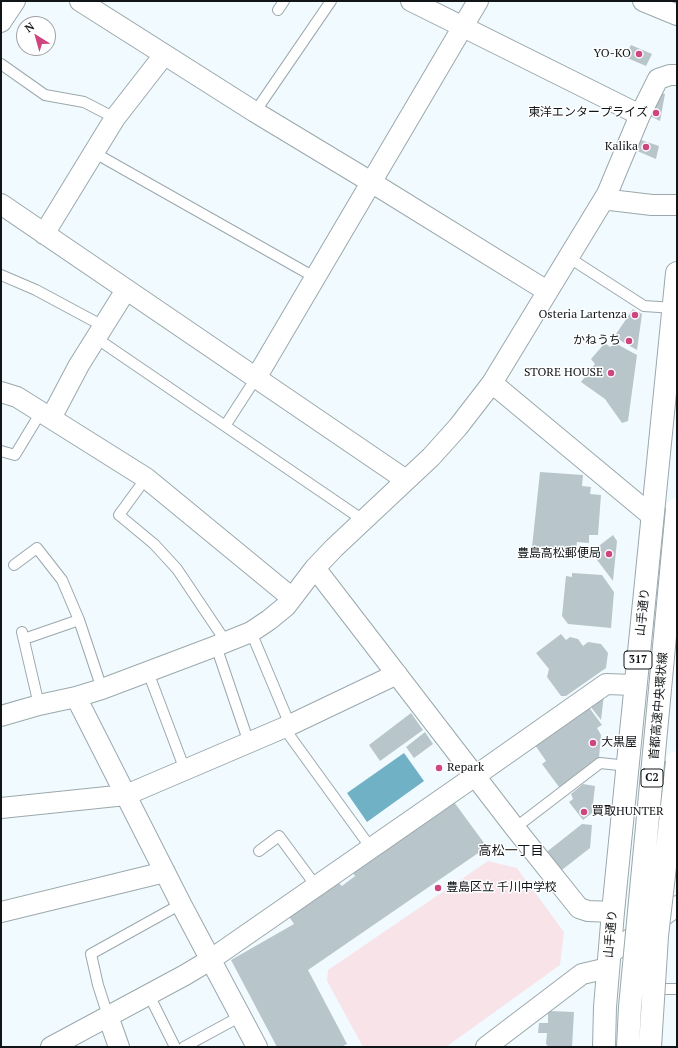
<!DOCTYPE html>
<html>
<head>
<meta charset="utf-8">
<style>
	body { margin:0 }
	#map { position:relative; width:678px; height:1048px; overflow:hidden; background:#f1fbff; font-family:"PT Serif",serif }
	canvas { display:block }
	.frame { position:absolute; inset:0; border:2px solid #111517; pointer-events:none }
	.north { position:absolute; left:16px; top:16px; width:40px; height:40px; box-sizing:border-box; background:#fff; border:1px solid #a0a1a2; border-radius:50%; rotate:323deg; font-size:11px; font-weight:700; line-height:16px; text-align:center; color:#111517 }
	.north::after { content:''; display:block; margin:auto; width:14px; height:18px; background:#ce457f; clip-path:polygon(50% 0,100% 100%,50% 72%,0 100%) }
</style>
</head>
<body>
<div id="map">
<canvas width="678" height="1048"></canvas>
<div class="frame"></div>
<div class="north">N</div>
</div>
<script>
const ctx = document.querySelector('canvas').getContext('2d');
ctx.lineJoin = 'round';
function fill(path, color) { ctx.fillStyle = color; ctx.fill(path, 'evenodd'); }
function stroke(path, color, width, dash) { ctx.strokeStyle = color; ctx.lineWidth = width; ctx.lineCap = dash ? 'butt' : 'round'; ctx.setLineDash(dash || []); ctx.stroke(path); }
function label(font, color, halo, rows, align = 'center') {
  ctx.font = font + ' "PT Serif","Noto Sans JP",serif'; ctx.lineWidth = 3; ctx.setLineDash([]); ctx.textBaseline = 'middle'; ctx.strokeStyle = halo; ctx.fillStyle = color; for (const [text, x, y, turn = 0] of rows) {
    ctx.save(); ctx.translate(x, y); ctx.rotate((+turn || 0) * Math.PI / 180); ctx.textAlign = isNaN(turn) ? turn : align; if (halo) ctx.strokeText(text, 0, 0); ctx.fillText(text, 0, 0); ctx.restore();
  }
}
fill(new Path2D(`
	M488,861L517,868L564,932L560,965L446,1047H363L327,981L328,970Z`), '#f8e3e9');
fill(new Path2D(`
	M404,753L424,781L367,822L347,793Z`), '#70b1c6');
fill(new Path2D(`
	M631,45L652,54L646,66L625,57Z
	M658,92L665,94L660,121L648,115Z
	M638,139L659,146L656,159L635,150Z
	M633,309L642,314L637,350L614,337Z
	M605,343L610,347L615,343L637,355L628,421L622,423L605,399L581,382L595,364L591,359Z
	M540,472L583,475L582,486L591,487L590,494L601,495L598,535H589V543L577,542L576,552L532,547Z
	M613,535L617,541L613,581L591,552Z
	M572,573L602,575L614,592L611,628L568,624L562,616L566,576L572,577Z
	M561,634L566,640L570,637L578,639L583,646L588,642L601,644L608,653L606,668L566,696H561L547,677L549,669L536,653Z
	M604,695L601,720L590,706Z
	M588,706L602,725L597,728L601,735L599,758L559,787L542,764L546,761L535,745Z
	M411,713L423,730L380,761L369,745Z
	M425,732L433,744L414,758L406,747Z
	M583,784L595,786L592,813L583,820L569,802L573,799L571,794Z
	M454,802L487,847L308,970L347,1044L341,1047H277L231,960L294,924L288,915L337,881L342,886L355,876L353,873Z
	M582,824L592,825L590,848L558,873L544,854Z
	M548,1011L574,1012L572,1047H549L546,1044L547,1033H538L539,1023H548Z`), '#b8c5ca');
const service = new Path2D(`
	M278,10L284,1
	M1,64L45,95L84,102L115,118
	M255,112L331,1
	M93,152L316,278
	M568,257L644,306L674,308
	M1,275L36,290L103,326
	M96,338L363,520
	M225,426L256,378
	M1,451L15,455L41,412
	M146,478L119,515L154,544L177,569L226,642
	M14,565L37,548L62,580L79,620L102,689
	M22,632L39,705
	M251,632L290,725
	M24,639L79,620
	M216,646L249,743
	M148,672L185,770
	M284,728L371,848
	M515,828L600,763L628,766
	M259,851L279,836L316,886
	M663,989H677
	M149,995L175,1047
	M108,1016L98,985L91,954L181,904
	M184,1047L241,1016`);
const minor = new Path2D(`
	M80,1L255,112L371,182L547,291
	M411,1L640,115
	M643,1L677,15
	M1,22L15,1
	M607,194L610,200L652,205H677
	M1,204L406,480
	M44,234L115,118L164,55
	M256,378L478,1
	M492,383L652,516
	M1,392L17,397L146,478L292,598
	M51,418L79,365L126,290
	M315,568L515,828L579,908L588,911L613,912
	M76,697L181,904L257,1047
	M1,716L39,705L76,697L102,689L216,646L251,632L269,620L286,606L315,568L334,548L431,457L458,427L492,383L607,194L640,115L658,79L670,75H677
	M1,808L126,795L290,725L397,674
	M1,912L165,872
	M609,954L677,906
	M108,1016L119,1047
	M51,1047L185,975L210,960L475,776L606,684L635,685
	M486,1047L582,974L608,968`);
const primary = new Path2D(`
	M604,1047L605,1007L613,912L677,273`);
stroke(service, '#9ba8ac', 12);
stroke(minor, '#9ba8ac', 22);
stroke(primary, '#9ba8ac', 24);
stroke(service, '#fff', 10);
stroke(minor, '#fff', 20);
stroke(primary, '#fff', 22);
const motorwayBridge = new Path2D(`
	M628,1047L630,1007L677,509
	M650,1047L657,936L677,762`);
stroke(motorwayBridge, '#9ba8ac', 24, []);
stroke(motorwayBridge, '#fff', 22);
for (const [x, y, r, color] of [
	[639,54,4,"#ce457f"],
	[656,113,4,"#ce457f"],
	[646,147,4,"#ce457f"],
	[635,315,4,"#ce457f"],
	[629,341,4,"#ce457f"],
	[611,373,4,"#ce457f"],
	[609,554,4,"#ce457f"],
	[593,743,4,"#ce457f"],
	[439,768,4,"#ce457f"],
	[584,812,4,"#ce457f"],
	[438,888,4,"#ce457f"]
]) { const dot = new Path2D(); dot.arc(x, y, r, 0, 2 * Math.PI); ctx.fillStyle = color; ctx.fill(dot); stroke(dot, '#fff', 1.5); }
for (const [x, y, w] of [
	[638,660,28],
	[652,778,22]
]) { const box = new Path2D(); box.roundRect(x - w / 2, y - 9, w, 18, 3); ctx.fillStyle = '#fff'; ctx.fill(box); stroke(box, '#111517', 1); }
label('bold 11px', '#111517', null, [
	["317",638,660],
	["C2",652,778]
]);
label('12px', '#111517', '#fff', [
	["YO-KO",631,54],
	["東洋エンタープライズ",648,113],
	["Kalika",638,147],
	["Osteria Lartenza",627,315],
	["かねうち",621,341],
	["STORE HOUSE",603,373],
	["豊島高松郵便局",601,554],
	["大黒屋",601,743,"left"],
	["Repark",447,768,"left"],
	["買取HUNTER",592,812,"left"],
	["豊島区立 千川中学校",446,888,"left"]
], 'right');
label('12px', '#111517', '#fff', [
	["山手通り",643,612,-84],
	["首都高速中央環状線",659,706,-85],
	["山手通り",611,934,-85]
]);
label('13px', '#111517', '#fff', [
	["高松一丁目",511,851]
]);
</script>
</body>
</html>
